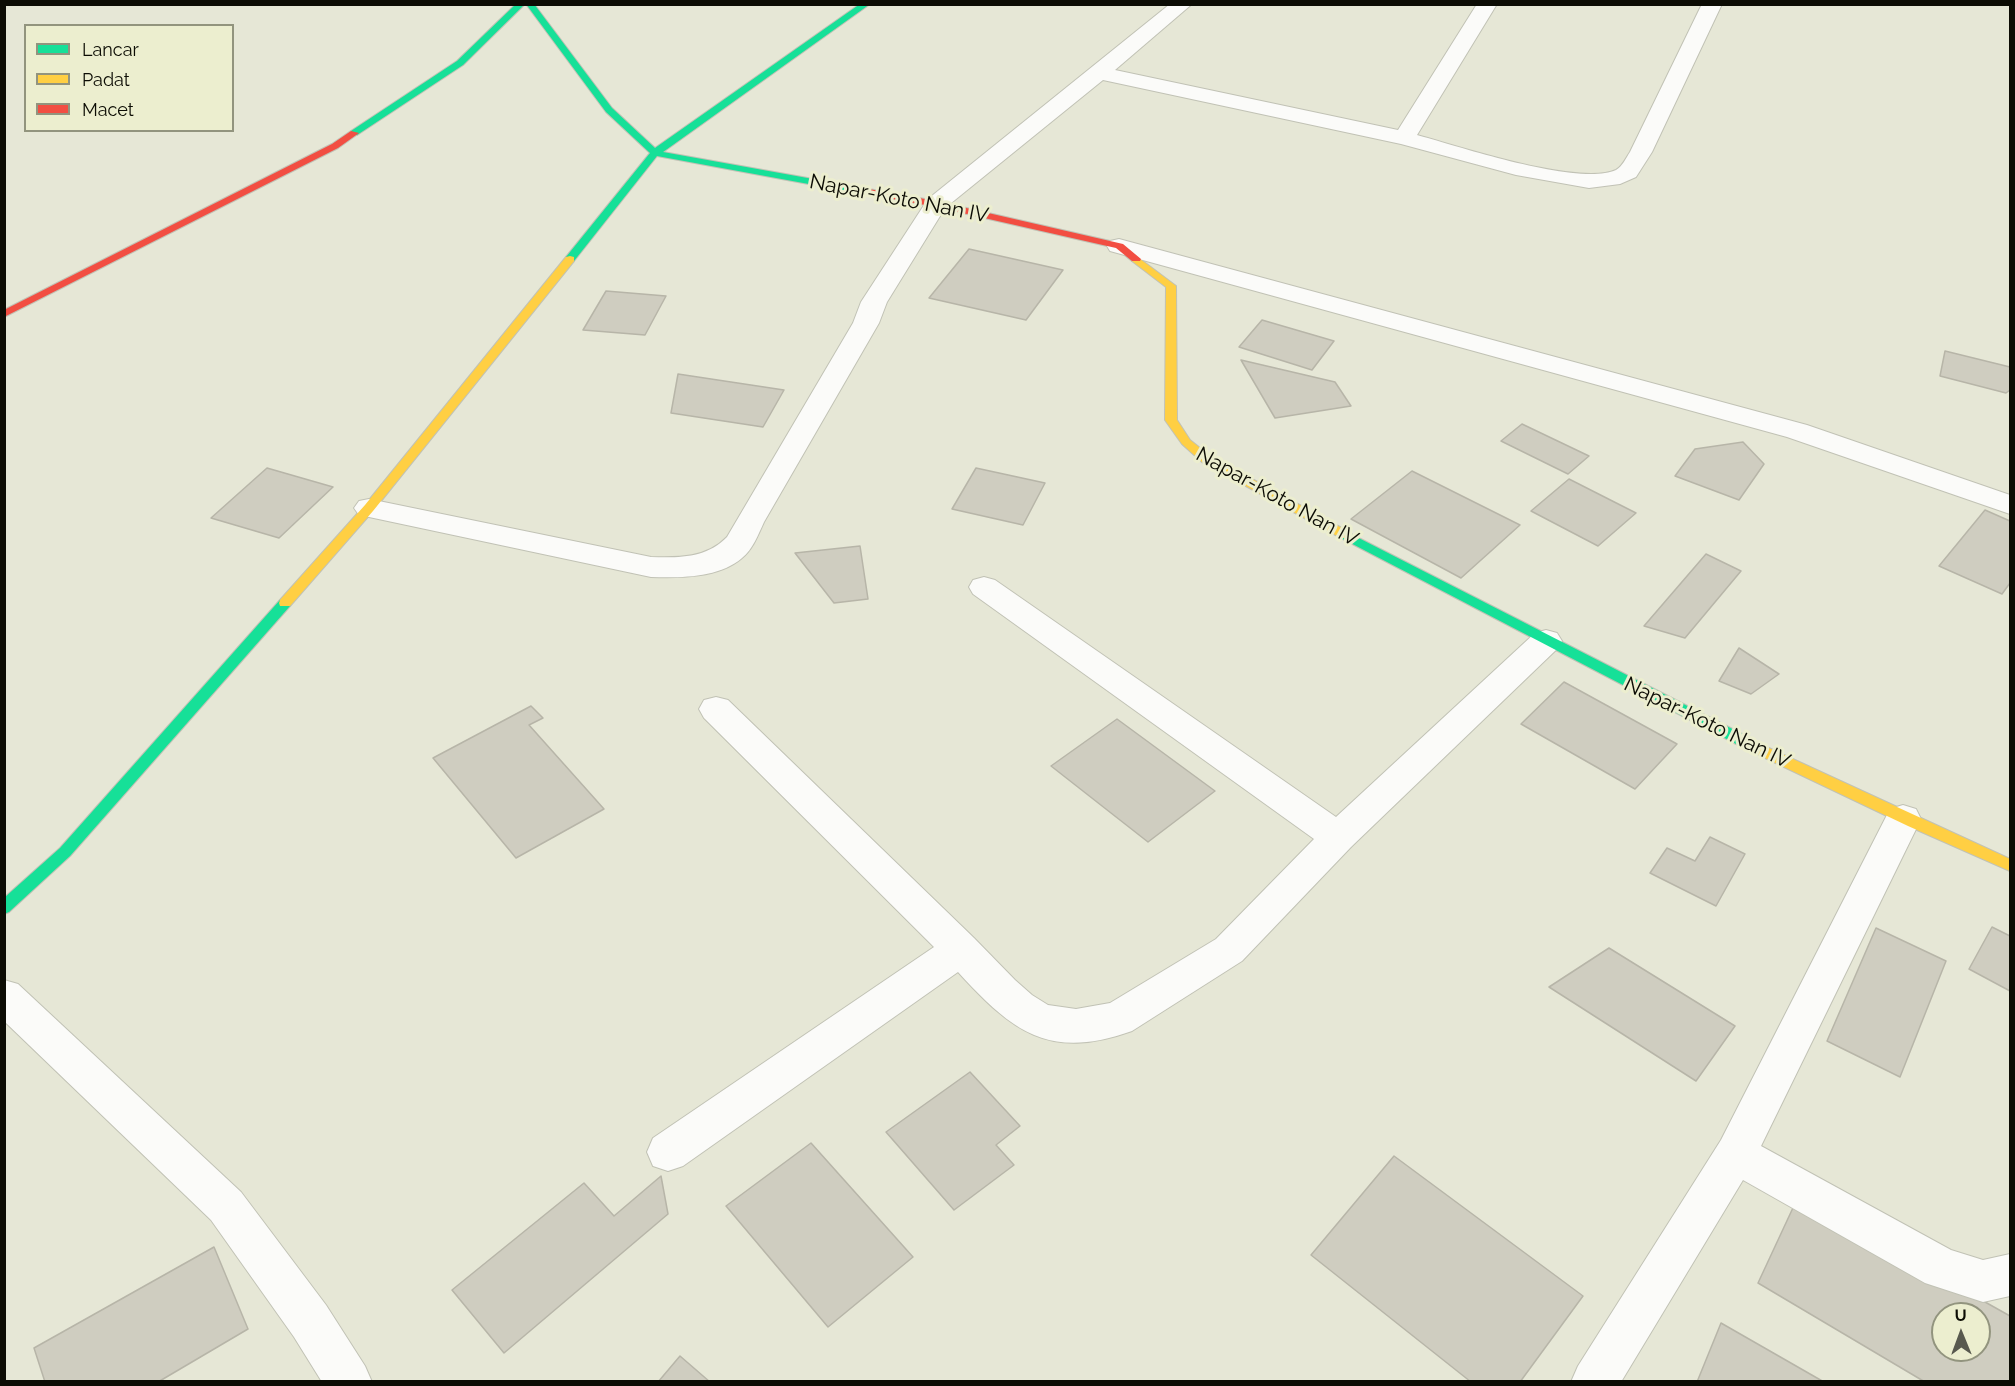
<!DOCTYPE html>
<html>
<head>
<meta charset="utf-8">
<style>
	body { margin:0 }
	#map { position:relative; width:2015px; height:1386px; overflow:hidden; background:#e6e7d6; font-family:Raleway,sans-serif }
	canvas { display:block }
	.frame { position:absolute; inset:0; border:6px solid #0c0c04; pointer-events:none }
	.legend { position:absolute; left:24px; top:24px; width:210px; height:108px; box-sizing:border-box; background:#eceecf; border:2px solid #92947e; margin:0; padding:8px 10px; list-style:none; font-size:18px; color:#0c0c04 }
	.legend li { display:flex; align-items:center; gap:12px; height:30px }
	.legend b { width:30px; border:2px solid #92947e }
	.north { position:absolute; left:1931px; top:1302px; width:60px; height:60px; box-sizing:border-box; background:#eceecf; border:2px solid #92947e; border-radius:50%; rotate:359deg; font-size:16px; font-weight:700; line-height:24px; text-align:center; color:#0c0c04 }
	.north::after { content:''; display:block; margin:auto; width:21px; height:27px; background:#58594e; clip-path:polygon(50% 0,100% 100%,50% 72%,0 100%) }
</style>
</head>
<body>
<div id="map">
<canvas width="2015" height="1386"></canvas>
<div class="frame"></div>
<ul class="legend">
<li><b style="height:8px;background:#16e098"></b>Lancar</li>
<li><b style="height:8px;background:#ffcf43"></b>Padat</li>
<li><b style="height:8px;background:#f24e42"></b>Macet</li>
</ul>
<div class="north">U</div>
</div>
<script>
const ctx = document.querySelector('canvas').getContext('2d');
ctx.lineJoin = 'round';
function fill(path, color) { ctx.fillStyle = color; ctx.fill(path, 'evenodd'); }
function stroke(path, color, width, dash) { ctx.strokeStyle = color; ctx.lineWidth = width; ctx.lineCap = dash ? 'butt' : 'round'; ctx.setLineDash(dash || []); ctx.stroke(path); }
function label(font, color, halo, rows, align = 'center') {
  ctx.font = font + ' Raleway,sans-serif'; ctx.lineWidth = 6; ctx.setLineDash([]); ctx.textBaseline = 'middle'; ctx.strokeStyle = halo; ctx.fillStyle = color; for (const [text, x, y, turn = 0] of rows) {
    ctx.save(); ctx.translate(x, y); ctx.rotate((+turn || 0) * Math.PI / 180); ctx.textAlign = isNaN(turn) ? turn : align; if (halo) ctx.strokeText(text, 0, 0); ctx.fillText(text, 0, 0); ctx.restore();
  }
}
const building = new Path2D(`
	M969,249L1063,270L1026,320L929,298Z
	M606,291L666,296L645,335L583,330Z
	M1262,320L1334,341L1312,370L1239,347Z
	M1945,351L2010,367V390L2006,393L1940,376Z
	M1241,360L1335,382L1351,406L1275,418Z
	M678,374L784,390L763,427L671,413Z
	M1522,424L1589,456L1568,474L1501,441Z
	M1743,442L1764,464L1739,500L1675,476L1695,449Z
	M267,468L333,487L279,538L211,518Z
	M976,468L1045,483L1023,525L952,509Z
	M1412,471L1520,525L1461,578L1351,519Z
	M1569,479L1636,513L1598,546L1531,511Z
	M1985,510L2010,521V583L2002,594L1939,566Z
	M860,546L868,599L834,603L795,553Z
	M1706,554L1741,571L1685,638L1644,626Z
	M1739,648L1779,674L1751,694L1719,681Z
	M1564,682L1677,744L1635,789L1521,724Z
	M531,706L543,718L529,725L604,809L516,858L433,758Z
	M1117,719L1215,791L1148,842L1051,766Z
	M1710,837L1745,854L1716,906L1650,873L1667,848L1695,861Z
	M1992,927L2010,936V991L1969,969Z
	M1876,928L1946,961L1900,1077L1827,1041Z
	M1609,948L1735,1026L1696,1081L1549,987Z
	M970,1072L1020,1126L996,1145L1014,1165L954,1210L886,1132Z
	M811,1143L913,1257L828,1327L726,1206Z
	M1394,1156L1583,1296L1520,1382H1471L1311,1255Z
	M661,1176L668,1214L504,1353L452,1290L584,1183L614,1216Z
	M1798,1197L2010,1316V1382H1925L1758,1283ZM1943,1314H1979V1350H1943Z
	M214,1247L248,1329L158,1382H45L34,1348Z
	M1721,1323L1824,1382H1697Z
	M680,1356L710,1382H658Z`);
fill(building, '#cfcdc0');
stroke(building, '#b7b5a8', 1.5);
const street = new Path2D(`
	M1170,4H1192L1115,70L1398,130L1477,4H1497L1417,135C1458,146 1579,187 1616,170C1622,167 1626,158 1630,152L1702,4H1722L1652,152L1636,177L1620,184L1589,188L1516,175L1401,144L1103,80L945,208L887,302L879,323L764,522C758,535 753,549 742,558C719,578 680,578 651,577L369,517L359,515L354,508L359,501L369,499L651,557C679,558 707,558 727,537L853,323L861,302L928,199Z
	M1119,239L1807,425L2010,495V514L1787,437L1110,251L1107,246L1110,241Z
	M984,577L995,580L1336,817L1535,633L1546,630L1557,633L1562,641L1557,649L1351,847L1242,961L1132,1031C1048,1061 1012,1031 958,972L683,1166L668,1171L653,1166L647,1152L653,1138L934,947L704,718L699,709L704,700L716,697L728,700L974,938L1015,980L1032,995L1048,1005L1076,1009L1110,1003L1216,939L1314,839L973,594L969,587L973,580Z
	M1903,805L1916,809L1921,819L1761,1146L1951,1250L1983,1260L2010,1254V1296L1983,1302L1925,1283L1743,1180L1621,1382H1571L1578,1366L1721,1140L1890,809Z
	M4,980L18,984L241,1192L326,1305L365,1366L372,1382H322L294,1337L211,1220L4,1021Z`);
const fast = new Path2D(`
	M516,4H525L463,65L357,135H351V131L457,61Z
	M526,4H534L612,108L655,148L860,4H870L663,152L852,186L857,189L852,192L657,156L574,261H566V257L650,153L606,112Z
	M1345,531L1750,738L1752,742L1750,746H1740L1341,538L1339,535L1341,532Z
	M285,599L290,600L291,603L290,606L70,856L9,912L4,914V898L60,848L280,600Z`);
const slow = new Path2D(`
	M570,256L574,257V261L373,511L290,606H280L279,603L280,600L365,505L566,257Z
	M1136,256L1176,286L1177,420L1190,440L1210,456L1349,532L1351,535L1349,538H1341L1202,462L1182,444L1165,420L1166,287L1132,261L1131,259Z
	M1745,737L2010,859V871L1908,826L1740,746L1738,742L1740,738Z`);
const jam = new Path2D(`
	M351,131L359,133L338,148L4,317V310L332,144Z
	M852,186L936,201L1123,244L1141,259L1140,261H1132L1116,248L936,207L849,191V187Z`);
stroke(street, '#c1c2b5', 2);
stroke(fast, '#c1c2b5', 2);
stroke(slow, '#c1c2b5', 2);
stroke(jam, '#c1c2b5', 2);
fill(street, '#fbfbf9');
fill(fast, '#16e098');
fill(slow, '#ffcf43');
fill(jam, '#f24e42');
label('21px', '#0c0c04', '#eceecf', [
	["Napar-Koto Nan IV",899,199,11],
	["Napar-Koto Nan IV",1277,497,29],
	["Napar-Koto Nan IV",1707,723,26]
]);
</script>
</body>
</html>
